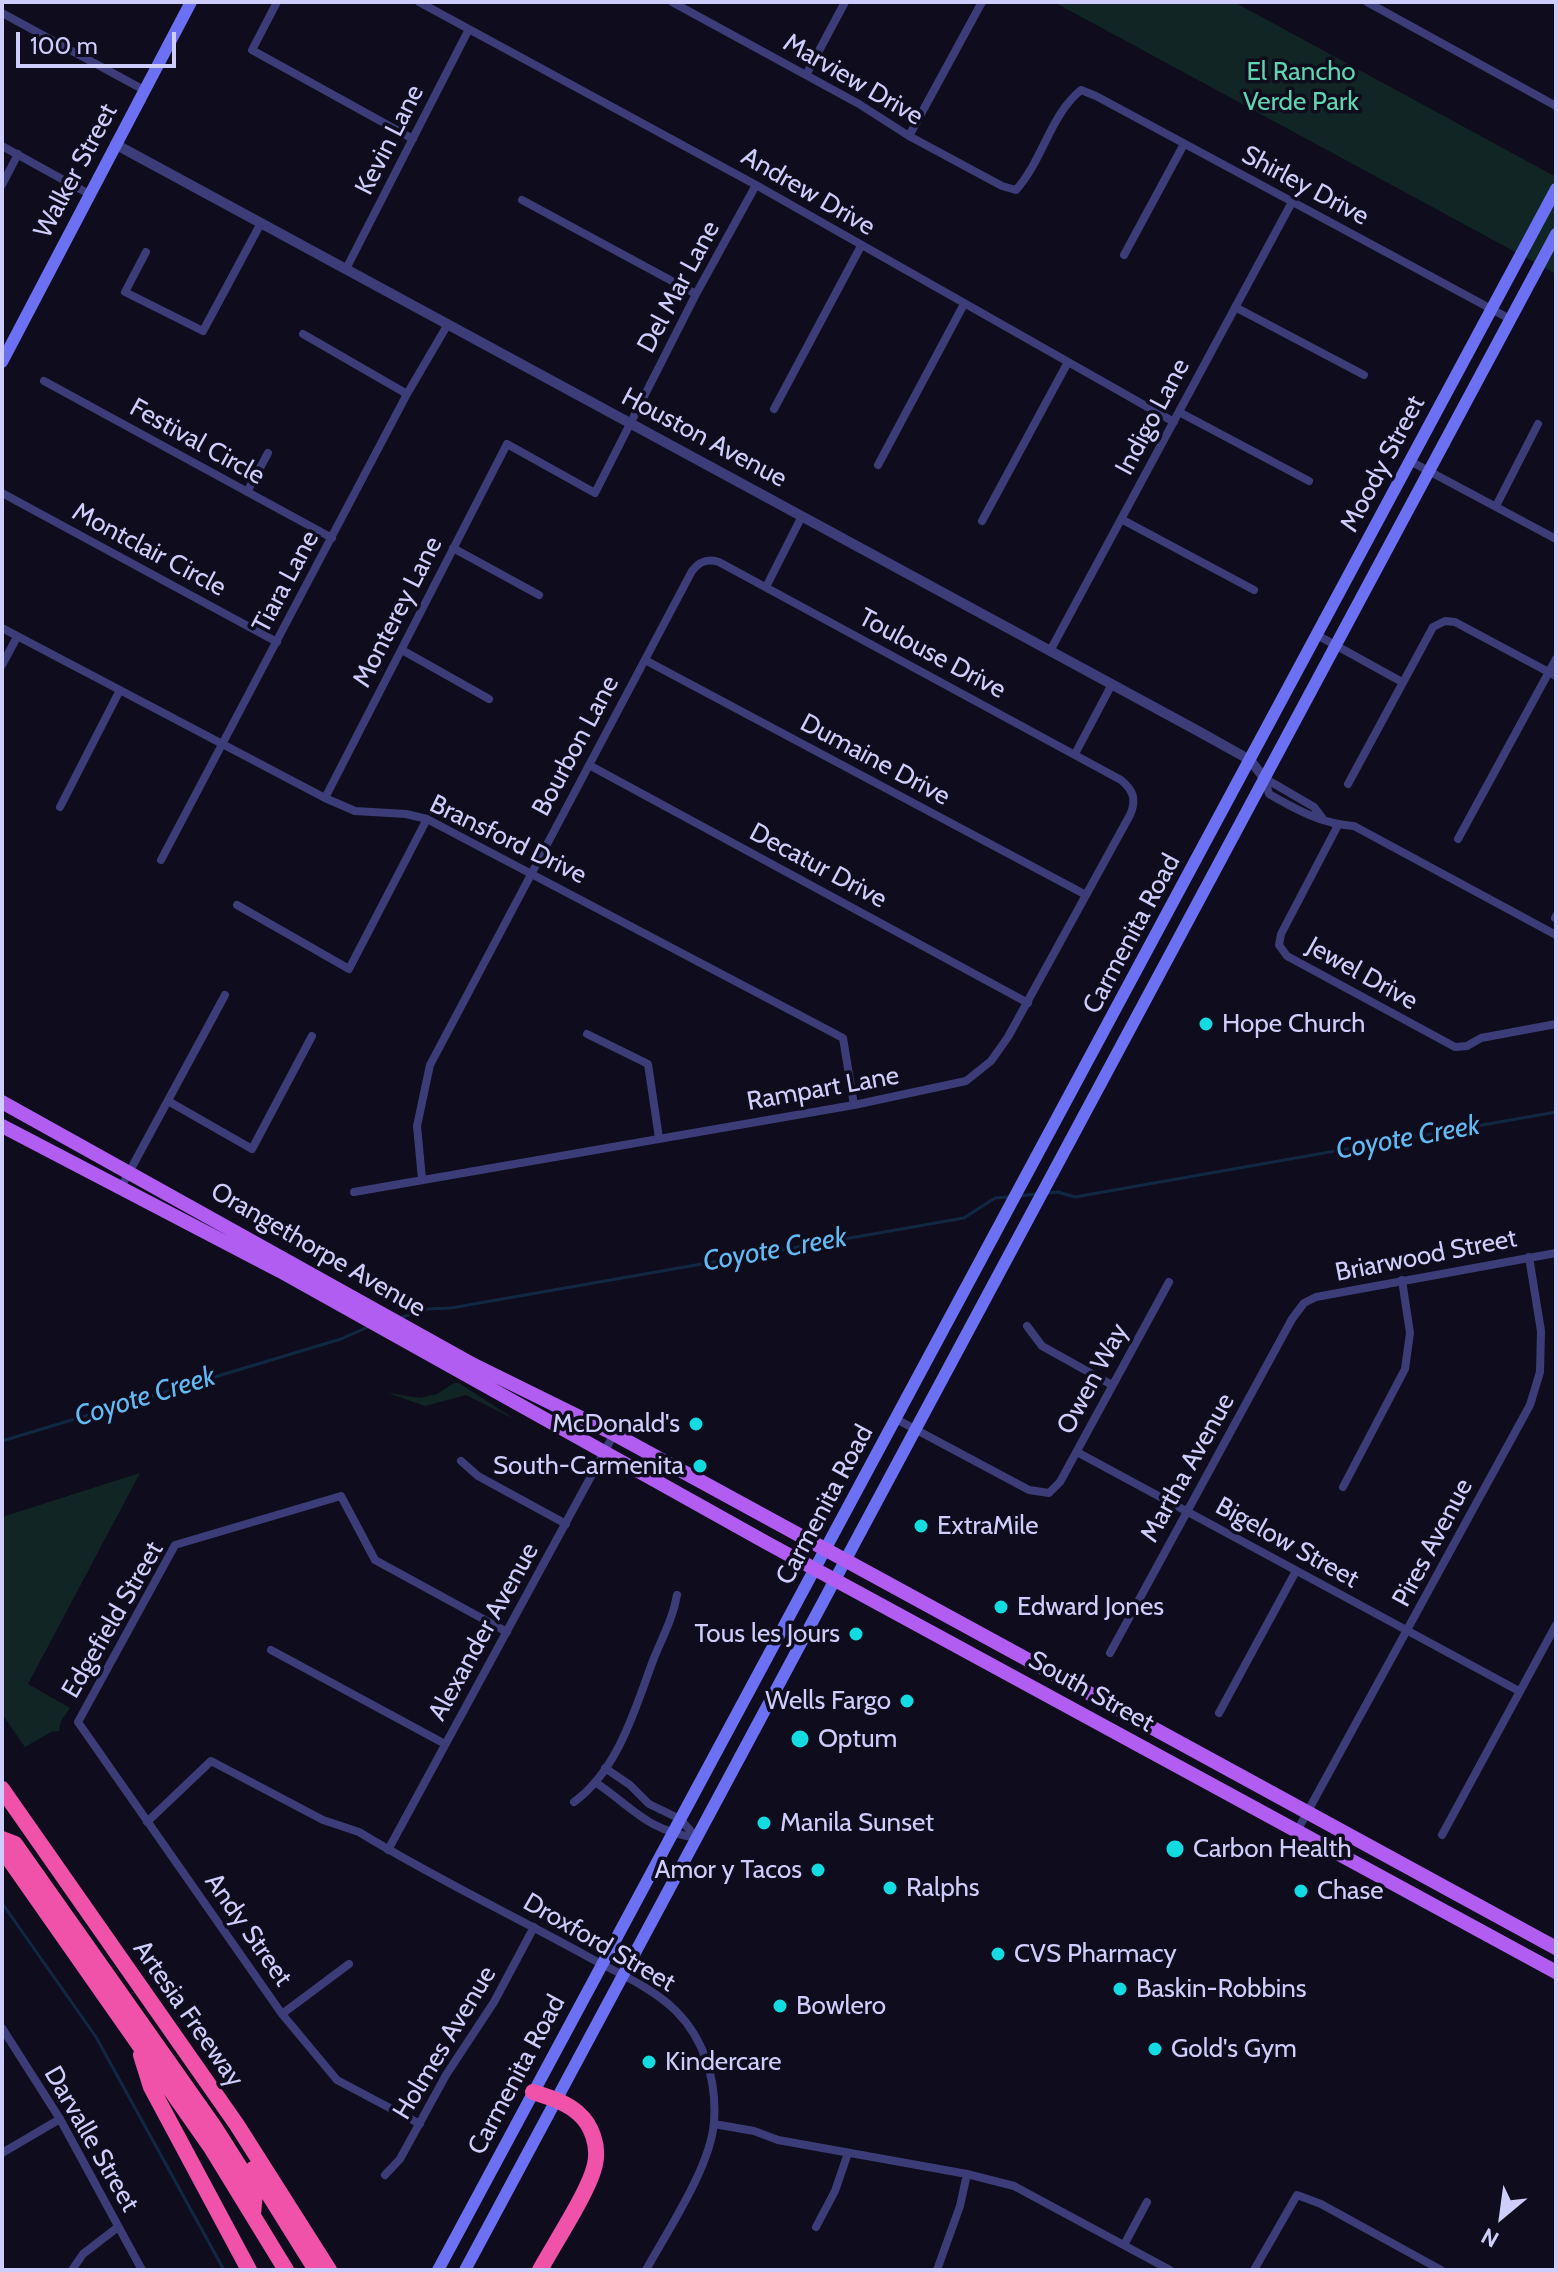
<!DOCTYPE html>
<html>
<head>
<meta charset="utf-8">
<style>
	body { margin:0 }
	#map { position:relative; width:1558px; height:2272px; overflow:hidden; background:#0f0d1d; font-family:Cabin,sans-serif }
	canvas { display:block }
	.frame { position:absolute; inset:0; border:4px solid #cfcdfb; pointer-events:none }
	.north { position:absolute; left:1462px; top:2176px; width:80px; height:80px; -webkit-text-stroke:6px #0f0d1d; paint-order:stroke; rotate:209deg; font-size:22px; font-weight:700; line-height:32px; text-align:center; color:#cfcdfb }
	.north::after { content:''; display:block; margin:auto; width:28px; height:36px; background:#cfcdfb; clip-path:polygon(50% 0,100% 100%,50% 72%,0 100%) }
	.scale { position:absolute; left:16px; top:32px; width:160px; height:36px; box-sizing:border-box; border:4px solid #cfcdfb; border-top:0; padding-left:10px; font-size:24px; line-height:28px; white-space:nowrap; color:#cfcdfb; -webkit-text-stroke:6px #0f0d1d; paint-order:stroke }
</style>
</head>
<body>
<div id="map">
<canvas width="1558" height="2272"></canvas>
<div class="frame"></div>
<div class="north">N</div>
<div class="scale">100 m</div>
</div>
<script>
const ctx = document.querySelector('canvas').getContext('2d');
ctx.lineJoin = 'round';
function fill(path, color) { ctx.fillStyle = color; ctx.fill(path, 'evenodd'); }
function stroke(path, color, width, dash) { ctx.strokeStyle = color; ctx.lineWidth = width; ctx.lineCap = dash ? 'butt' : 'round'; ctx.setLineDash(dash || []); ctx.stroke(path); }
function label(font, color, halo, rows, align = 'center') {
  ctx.font = font + ' Cabin,sans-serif'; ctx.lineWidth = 7; ctx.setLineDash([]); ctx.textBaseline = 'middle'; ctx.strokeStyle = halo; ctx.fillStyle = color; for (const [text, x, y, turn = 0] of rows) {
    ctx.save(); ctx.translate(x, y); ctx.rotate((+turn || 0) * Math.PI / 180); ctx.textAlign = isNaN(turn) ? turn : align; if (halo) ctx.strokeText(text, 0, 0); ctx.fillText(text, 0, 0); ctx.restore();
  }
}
fill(new Path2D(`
	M1054,2H1234L1556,177V274Z
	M454,1383H459L516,1420L466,1395L425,1406L388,1393L420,1398L437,1394Z
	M140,1473L28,1684L70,1708L61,1721L59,1731L51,1732L25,1747L2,1714V1517Z`), '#112624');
stroke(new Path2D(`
	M1048,1193L1058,1192L1075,1197L1556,1112
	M1020,1196L1036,1194
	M399,1318L428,1309L451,1308L964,1218L995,1198L1008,1197
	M2,1441L341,1339L368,1327
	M2,1903L96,2037L224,2270`), '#112842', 3);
stroke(new Path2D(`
	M277,2L252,50L413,139
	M419,2L756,185L1174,422
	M672,2L859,104L909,136L1002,186L1016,190C1043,160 1050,115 1081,90L1096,96L1510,319
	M1367,2L1556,106
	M2,13L144,90
	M806,75L845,2
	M909,136L982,2
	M2,146L89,194
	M2,185L18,154
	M522,200L696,294
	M146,252L125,292L203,331L261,223
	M1124,255L1184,144
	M346,269L469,29
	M1235,307L1364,375
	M303,334L407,394
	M44,381L332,538
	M774,409L861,246
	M1179,412L1309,481
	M1410,461L1556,539
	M878,465L964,304
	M247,492L268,453
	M2,493L277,642
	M1496,506L1538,424
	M1121,519L1254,590
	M982,521L1068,362
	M453,548L539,595
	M766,587L802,516
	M2,628L325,798L355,811L406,814L427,819L843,1038L854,1105
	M1317,635L1402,682
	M402,650L489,699
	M1050,651L1292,202
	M645,660L1086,895
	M2,665L17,637
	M1075,754L1112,684
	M589,765L1028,1003
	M1265,779L1269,794C1297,810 1322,824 1354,826L1556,935
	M1266,779L1314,807L1323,819
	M1348,784L1433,627L1445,621L1455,622L1556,676
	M325,798L507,444L595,493L696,294L756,185
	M60,807L120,690
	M1337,827L1281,934L1279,945L1287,956L1455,1047L1467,1046L1481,1038L1556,1024
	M1458,839L1556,659
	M161,860L407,394L448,324
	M237,905L349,969L427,819
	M1555,918L1556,916
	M587,1034L648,1064L659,1138
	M168,1101L252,1149L312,1036
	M120,1189L225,995
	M354,1192L854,1105L966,1081L991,1061L1008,1037L1130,815C1137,799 1133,790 1121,780L719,562C707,558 699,562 692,571L430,1065L417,1126L422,1179
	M1027,1326L1042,1346L1112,1385
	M896,1419L1029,1490L1049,1493L1060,1482L1169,1282
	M1077,1452L1519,1691
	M461,1461L478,1476L566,1524
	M1343,1487L1405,1369L1410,1333L1402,1280
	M271,1650L445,1744
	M1110,1653L1292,1319L1304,1303L1316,1297L1556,1253
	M1219,1713L1296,1571
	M605,1768L630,1785L649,1804L680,1819L696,1837
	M595,1782C635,1809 646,1830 697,1838
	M574,1802C619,1769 635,1708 654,1658C663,1636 673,1618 677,1595
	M147,1822L211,1761L323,1820L359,1832C431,1876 508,1913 583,1954C613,1971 651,1986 676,2011C705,2040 717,2082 714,2122C711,2166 668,2230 646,2270
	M1297,1831L1530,1405L1540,1372L1541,1331L1529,1257
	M1442,1835L1556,1625
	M388,1850L614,1434
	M282,2014L349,1964
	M2,2028L60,2119L142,2270
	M420,2124L337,2080L282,2014L78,1722L175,1545L341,1496L375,1560L507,1632
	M714,2124L754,2131L778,2140L967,2174L1014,2186L1170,2270
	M2,2153L60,2119
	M385,2175L400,2159L446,2075L494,2002L534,1927
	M816,2227L835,2191L848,2153
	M1124,2245L1147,2202
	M72,2270L83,2254L118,2227
	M937,2270L960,2206L967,2174
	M1254,2270L1297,2195L1321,2204L1441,2270`), '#3c3d78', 8);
stroke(new Path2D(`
	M115,144L1198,731L1250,760L1265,779`), '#3c3d78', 10);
stroke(new Path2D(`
	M2,362L191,2
	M438,2270L1556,189
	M465,2270L1556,234`), '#6c71f3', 12);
stroke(new Path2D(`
	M2,1102L474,1365L614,1434L1556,1948
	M2,1126L280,1271L767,1543L1556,1972`), '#b15df2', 14);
stroke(new Path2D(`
	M2,1789L237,2125L329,2270
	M2,1839L15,1844L213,2125L255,2191L253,2215
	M2,1849L212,2149L286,2270
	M141,2055L151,2087L249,2270
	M533,2092C548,2097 566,2102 578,2113C592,2125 599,2146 595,2164C590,2190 554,2244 540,2270
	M253,2169L316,2270`), '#f152a9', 16);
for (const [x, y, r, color] of [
	[1206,1024,8,"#12dbe2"],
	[696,1424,8,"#12dbe2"],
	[700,1466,8,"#12dbe2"],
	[921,1526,8,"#12dbe2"],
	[1001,1607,8,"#12dbe2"],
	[856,1634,8,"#12dbe2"],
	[907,1701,8,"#12dbe2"],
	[800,1739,10,"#12dbe2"],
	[764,1823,8,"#12dbe2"],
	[1175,1849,10,"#12dbe2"],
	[818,1870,8,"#12dbe2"],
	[890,1888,8,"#12dbe2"],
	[1301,1891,8,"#12dbe2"],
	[998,1954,8,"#12dbe2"],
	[1120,1989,8,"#12dbe2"],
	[780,2006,8,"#12dbe2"],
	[1155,2049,8,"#12dbe2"],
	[649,2062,8,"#12dbe2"]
]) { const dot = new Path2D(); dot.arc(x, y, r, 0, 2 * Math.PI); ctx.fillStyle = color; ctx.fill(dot); stroke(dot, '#0f0d1d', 3); }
label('26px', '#60d4b0', '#0f0d1d', [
	["El Rancho",1301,72],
	["Verde Park",1301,102]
]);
label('26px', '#cfcdfb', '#0f0d1d', [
	["Marview Drive",853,80,30],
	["Kevin Lane",390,140,-63],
	["Walker Street",76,171,-62],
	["Shirley Drive",1305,186,28],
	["Andrew Drive",808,192,30],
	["Del Mar Lane",679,287,-62],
	["Indigo Lane",1153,417,-62],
	["Houston Avenue",704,438,28],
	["Festival Circle",197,442,29],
	["Moody Street",1383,464,-62],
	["Montclair Circle",149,550,28],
	["Tiara Lane",286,582,-62],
	["Monterey Lane",398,612,-63],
	["Toulouse Drive",932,654,28],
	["Bourbon Lane",576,746,-62],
	["Dumaine Drive",875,760,28],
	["Bransford Drive",508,840,26],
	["Decatur Drive",818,866,28],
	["Carmenita Road",1132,934,-62],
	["Jewel Drive",1362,974,29],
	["Rampart Lane",823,1089,-10],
	["Orangethorpe Avenue",318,1250,30],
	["Briarwood Street",1426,1256,-11],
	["Owen Way",1093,1379,-62],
	["Martha Avenue",1188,1468,-61],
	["Carmenita Road",825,1505,-62],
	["Bigelow Street",1287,1543,29],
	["Pires Avenue",1433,1543,-62],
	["Edgefield Street",113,1620,-60],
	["Alexander Avenue",484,1632,-61],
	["South Street",1091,1692,29],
	["Andy Street",248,1930,55],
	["Droxford Street",599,1943,30],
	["Artesia Freeway",188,2014,55],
	["Holmes Avenue",445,2043,-59],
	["Carmenita Road",517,2075,-62],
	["Darvalle Street",91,2139,60]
]);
label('26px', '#cfcdfb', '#0f0d1d', [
	["Hope Church",1222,1024],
	["McDonald's",680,1424,"right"],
	["South-Carmenita",684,1466,"right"],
	["ExtraMile",937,1526],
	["Edward Jones",1017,1607],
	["Tous les Jours",840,1634,"right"],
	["Wells Fargo",891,1701,"right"],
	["Optum",818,1739],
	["Manila Sunset",780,1823],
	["Carbon Health",1193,1849],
	["Amor y Tacos",802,1870,"right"],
	["Ralphs",906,1888],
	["Chase",1317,1891],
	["CVS Pharmacy",1014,1954],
	["Baskin-Robbins",1136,1989],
	["Bowlero",796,2006],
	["Gold's Gym",1171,2049],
	["Kindercare",665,2062]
], 'left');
label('italic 28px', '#63baf3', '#0f0d1d', [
	["Coyote Creek",1408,1138,-10],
	["Coyote Creek",775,1250,-10],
	["Coyote Creek",145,1397,-17]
]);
</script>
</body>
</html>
